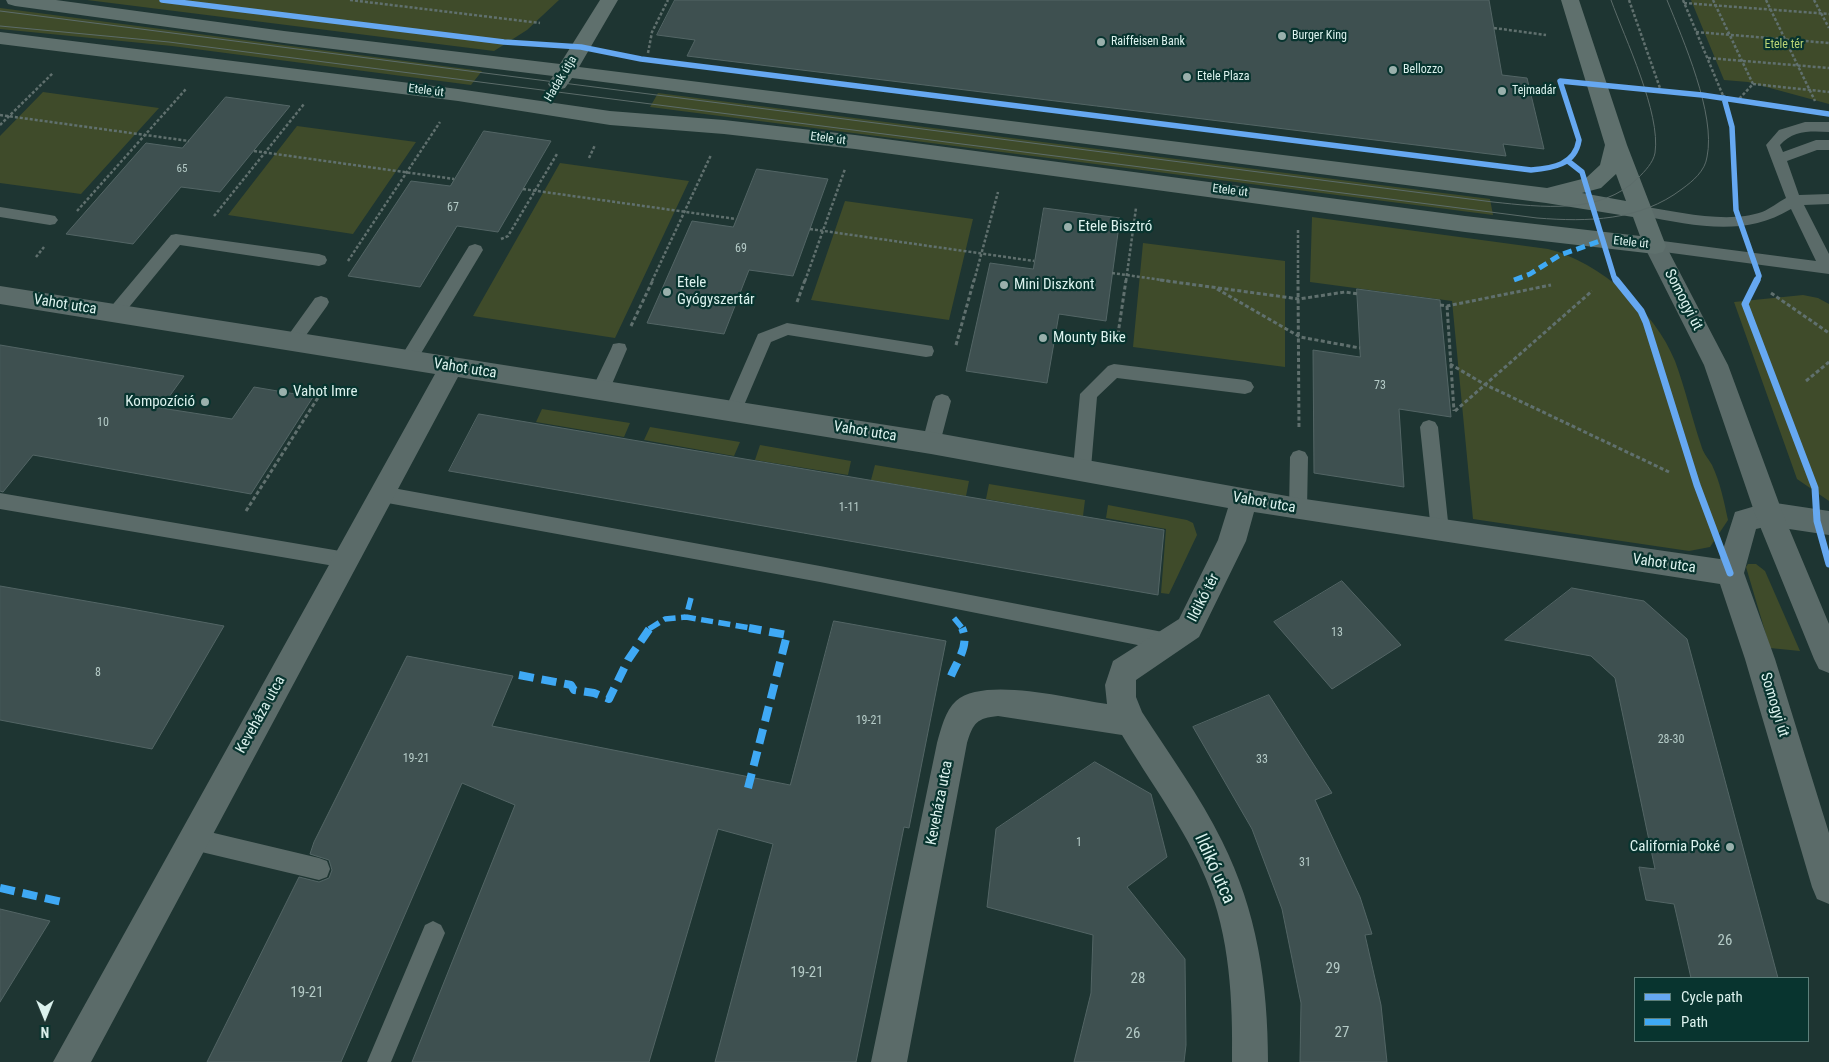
<!DOCTYPE html>
<html>
<head>
<meta charset="utf-8">
<style>
	body { margin:0 }
	#map { position:relative; width:1829px; height:1062px; overflow:hidden; background:#1e3532; font-family:"Roboto Condensed",sans-serif }
	canvas { display:block }
	.legend { position:absolute; left:1634px; top:977px; width:175px; height:65px; box-sizing:border-box; background:#08342f; border:1px solid #5d807b; margin:0; padding:6px 9px; list-style:none; font-size:15px; color:#dcf2ee }
	.legend li { display:flex; align-items:center; gap:10px; height:25px }
	.legend b { width:25px; border:1px solid #5d807b }
	.north { position:absolute; left:20px; top:992px; width:50px; height:50px; -webkit-text-stroke:4px #08342f; paint-order:stroke; rotate:180deg; font-size:14px; font-weight:700; line-height:20px; text-align:center; color:#dcf2ee }
	.north::after { content:''; display:block; margin:auto; width:18px; height:22px; background:#dcf2ee; clip-path:polygon(50% 0,100% 100%,50% 72%,0 100%) }
</style>
</head>
<body>
<div id="map">
<canvas width="1829" height="1062"></canvas>
<ul class="legend">
<li><b style="height:6px;background:#66a8f1"></b>Cycle path</li>
<li><b style="height:6px;background:#3fa9f5"></b>Path</li>
</ul>
<div class="north">N</div>
</div>
<script>
const ctx = document.querySelector('canvas').getContext('2d');
ctx.lineJoin = 'round';
function fill(path, color) { ctx.fillStyle = color; ctx.fill(path, 'evenodd'); }
function stroke(path, color, width, dash) { ctx.strokeStyle = color; ctx.lineWidth = width; ctx.lineCap = dash ? 'butt' : 'round'; ctx.setLineDash(dash || []); ctx.stroke(path); }
function label(font, color, halo, rows, align = 'center') {
  ctx.font = font + ' "Roboto Condensed",sans-serif'; ctx.lineWidth = 4.5; ctx.setLineDash([]); ctx.textBaseline = 'middle'; ctx.strokeStyle = halo; ctx.fillStyle = color; for (const [text, x, y, turn = 0] of rows) {
    ctx.save(); ctx.translate(x, y); ctx.rotate((+turn || 0) * Math.PI / 180); ctx.textAlign = isNaN(turn) ? turn : align; if (halo) ctx.strokeText(text, 0, 0); ctx.fillText(text, 0, 0); ctx.restore();
  }
}
fill(new Path2D(`
	M87,0H559L527,30L494,51Z
	M1691,0H1829V104L1748,82L1724,80Z
	M0,8L482,71L471,85L172,46L0,29Z
	M43,92L159,108L81,194L0,183V136Z
	M658,93L1490,199L1493,215L650,107Z
	M297,126L416,142L353,234L228,215Z
	M560,163L689,181L615,338L473,316Z
	M845,201L973,219L949,320L811,300Z
	M1312,217L1548,249C1600,262 1655,311 1675,361C1685,388 1692,418 1701,445C1703,453 1708,458 1712,465C1720,482 1724,501 1728,520L1710,547L1689,551L1473,519L1452,301L1310,282Z
	M1143,243L1285,261V367L1133,347Z
	M1803,295L1818,298L1829,304V501L1797,479L1734,302Z
	M542,409L630,423L624,437L536,422Z
	M650,427L740,442L734,456L644,440Z
	M760,445L851,461L848,475L755,460Z
	M875,465L969,481L966,496L871,480Z
	M989,484L1085,500L1083,516L986,499Z
	M1108,505L1187,520L1193,523L1197,535L1169,594L1161,593L1166,529L1106,518Z
	M1748,564H1756L1765,571L1800,651L1770,648L1746,567Z`), '#3f4b2a');
const building = new Path2D(`
	M675,0H1489L1502,75L1527,78L1544,149L1503,144L1506,156L687,56L695,40L657,35Z
	M226,97L290,106L220,192L181,187L133,244L66,234L146,143L182,148Z
	M484,131L551,141L498,232L457,226L420,287L348,276L411,181L450,186Z
	M757,169L828,179L793,276L749,270L724,334L647,323L692,221L733,227Z
	M1044,208L1120,218L1106,321L1059,314L1047,383L966,371L990,263L1033,269Z
	M1357,289L1440,300L1451,417L1399,409L1404,487L1314,473L1313,350L1360,357Z
	M0,345L184,376L161,408L232,419L254,387L313,397L251,494L33,455L3,492L0,491Z
	M479,414L1164,530L1158,595L449,471Z
	M1342,581L1401,645L1332,689L1274,622Z
	M0,586L126,608L224,626L152,749L0,720Z
	M1572,588L1644,601L1687,639L1778,978H1691L1674,904L1646,900L1639,867L1655,869L1615,678L1591,656L1505,640Z
	M834,621L946,641L909,828L904,827L856,1062H715L773,844L718,829L649,1062H412L515,805L462,783L341,1062H207L299,877L319,882L329,878L332,870L329,860L310,854L314,842L407,656L513,676L492,726L790,785Z
	M1269,695L1332,793L1315,800L1360,897L1372,934L1365,935L1381,1005L1387,1062H1300L1301,1003L1282,909L1252,829L1193,727Z
	M1095,762L1151,794L1167,857L1127,887L1185,959L1186,1045L1184,1062H1074L1091,993L1093,935L987,907L996,829Z
	M0,909L50,921L0,1002Z`);
fill(building, '#3e5050');
stroke(building, '#536565', 1);
stroke(new Path2D(`
	M350,0L540,23
	M1629,0L1661,91
	M1683,0L1724,98L1774,106
	M1713,0L1753,84L1739,99
	M1766,0L1815,101
	M1814,0L1829,28
	M1684,3L1829,14
	M1494,28L1546,35
	M1696,32L1829,43
	M648,53L652,32L668,0
	M1708,58L1829,68
	M1753,84L1829,92
	M0,115L189,141
	M0,125L53,73
	M254,151L454,179
	M589,158L595,145
	M523,189L736,219
	M77,211L186,89
	M214,216L304,104
	M810,229L1034,261
	M1298,230V281
	M501,239L508,236L557,154
	M36,257L44,247
	M348,261L440,122
	M1112,273L1169,281
	M652,281L711,155
	M805,281L845,169
	M974,281L998,192
	M1126,281L1136,208`), '#60706e', 2.5, [3, 2]);
stroke(new Path2D(`
	M1160,280L1299,299L1345,292L1358,294
	M1298,280L1299,429
	M1217,289L1300,337L1360,348
	M1771,293L1829,333
	M797,302L805,280
	M1440,305L1447,306L1551,285
	M1447,306L1454,411
	M631,326L653,280
	M1117,341L1126,280
	M956,345L974,280
	M1450,364L1484,384L1669,472
	M1806,381L1829,362
	M1455,411L1592,291
	M246,511L326,385`), '#60706e', 3, [4, 2.5]);
fill(new Path2D(`
	M1805,122H1829V132C1811,131 1793,130 1780,145L1783,152L1816,140H1829V150H1817L1787,161L1799,195L1829,194V204L1804,205L1829,254V274L1649,250L1647,246L1649,242L1655,240L1816,261L1791,209C1743,238 1694,225 1642,216L1637,215L1634,211L1637,207L1642,206C1677,212 1728,224 1762,212C1770,209 1778,202 1786,198L1766,145L1779,130Z
	M0,207L50,215L55,216L58,220L55,224L50,225L0,217Z
	M176,234L319,254L325,256L327,260L325,264L319,266L180,245L121,317L115,319L109,317L107,313L109,309L171,235Z
	M475,244L481,246L483,250L414,365L408,366L402,365L400,360L402,355L469,246Z
	M321,296L327,298L329,302L327,306L299,345L293,347L287,345L285,341L287,337L315,298Z
	M787,323L926,345L932,346L934,351L932,356L926,357L788,335L771,342L739,417L733,419L727,417L724,412L758,334Z
	M619,343L625,344L627,349L609,391L606,396L600,398L594,396L591,391L611,349L613,344Z
	M1114,364L1245,380L1251,382L1254,387L1251,392L1245,394L1117,378L1097,397L1091,468L1088,473L1082,475L1076,473L1073,468L1080,394L1108,366Z
	M942,394L948,396L951,401L940,443L937,448L931,450L925,448L922,443L933,401L936,396Z
	M1429,420L1435,422L1438,427L1449,531L1447,537L1440,539L1433,537L1431,531L1420,427L1423,422Z
	M1299,450L1305,452L1308,457L1307,509L1305,515L1298,517L1291,515L1289,509L1290,457L1293,452Z
	M382,486L820,566L1168,633L1175,636L1178,642L1175,648L1168,651L820,582L382,502L376,499L373,494L376,489Z
	M0,493L346,552L353,554L356,560L353,566L346,568L0,509Z
	M193,828L319,858L327,861L330,869L327,877L319,880L193,850L185,847L182,839L185,831Z
	M433,921L441,925L445,933L391,1062H367L425,925Z`), '#5b6b69');
fill(new Path2D(`
	M0,286L931,432L1298,498L1720,559L1735,512L1769,502L1829,511V535L1769,526L1756,529L1744,573L1775,659L1829,833V904L1817,899L1812,887L1745,659L1720,584L1254,512L1246,541L1199,637L1136,680V697L1142,712C1169,754 1200,796 1222,841C1257,911 1268,984 1268,1062H1232C1233,1001 1230,936 1206,879C1185,828 1150,782 1122,735L998,716C977,718 973,723 967,743L907,1062H871L937,743C941,729 945,711 956,701C984,676 1071,699 1107,704L1105,685L1113,661L1179,619L1218,540L1228,508L931,454L458,377L91,1062H53L435,374L0,304Z`), '#5b6b69');
fill(new Path2D(`
	M1655,238L1663,240L1666,246L1728,365L1783,514L1829,624V673L1819,669L1814,659L1755,514L1704,365L1644,246L1647,240Z`), '#5b6b69');
fill(new Path2D(`
	M6,0H56L284,31L560,64L600,0H618L579,67L1547,188L1586,178L1600,165L1605,145L1561,0H1579L1627,145L1666,246L1663,252L1655,254L1465,232L855,149L724,134L610,125L458,101L0,44V32L458,89L610,111L724,120L855,135L1465,216L1640,236L1633,217L1546,203L572,78L565,88L558,90L551,88L548,84L553,76L284,43L15,6L8,4ZM1616,174L1626,201L1582,193L1601,188Z`), '#5f706d');
stroke(new Path2D(`
	M0,11L1493,202C1541,207 1601,215 1638,178C1645,171 1653,163 1655,153C1661,113 1625,39 1611,0
	M0,26L169,42L1537,218C1588,222 1640,221 1682,189C1693,181 1705,171 1707,157C1716,114 1683,40 1667,0`), '#5c6c6a', 1);
stroke(new Path2D(`
	M1514,280L1530,274L1560,255L1603,240`), '#3fa9f5', 5, [9, 5]);
stroke(new Path2D(`
	M691,598L686,617L756,629
	M954,618L963,629
	M649,629L665,619L686,617`), '#3fa9f5', 5.5, [12, 5.5]);
stroke(new Path2D(`
	M519,675L571,685L574,690L594,693L609,699L628,660L650,628
	M951,676C957,661 970,645 962,628
	M748,788L787,635L749,628
	M0,888L67,903`), '#3fa9f5', 8, [15, 8]);
stroke(new Path2D(`
	M162,0L504,42L581,47L641,59L1531,170C1553,168 1575,165 1579,140L1560,81L1702,95L1829,114
	M1724,98L1732,127L1736,210L1759,276L1757,281
	M1568,161L1582,172L1614,277L1617,281`), '#66a8f1', 5.5);
stroke(new Path2D(`
	M1616,280L1641,311L1646,322L1697,485L1730,573
	M1757,280L1745,304L1815,488L1817,521L1829,564`), '#66a8f1', 7);
for (const [x, y, r, color] of [
	[1282,36,5,"#9ab0ac"],
	[1101,42,5,"#9ab0ac"],
	[1393,70,5,"#9ab0ac"],
	[1187,77,5,"#9ab0ac"],
	[1502,91,5,"#9ab0ac"],
	[1068,227,5,"#9ab0ac"],
	[1004,285,5,"#9ab0ac"],
	[667,292,5,"#9ab0ac"],
	[1043,338,5,"#9ab0ac"],
	[283,392,5,"#9ab0ac"],
	[205,402,5,"#9ab0ac"],
	[1730,847,5,"#9ab0ac"]
]) { const dot = new Path2D(); dot.arc(x, y, r, 0, 2 * Math.PI); ctx.fillStyle = color; ctx.fill(dot); stroke(dot, '#08342f', 2); }
label('11px', '#b4cac6', null, [
	["65",182,169]
]);
label('12px', '#dcf2ee', '#08342f', [
	["Burger King",1292,36],
	["Raiffeisen Bank",1111,42],
	["Bellozzo",1403,70],
	["Etele Plaza",1197,77],
	["Tejmadár",1512,91]
], 'left');
label('12px', '#bad474', '#08342f', [
	["Etele tér",1784,45]
]);
label('12px', '#dcf2ee', '#08342f', [
	["Hadak útja",561,79,-59],
	["Etele út",426,91,7],
	["Etele út",828,139,7],
	["Etele út",1230,191,7],
	["Etele út",1631,243,6]
]);
label('12px', '#b4cac6', null, [
	["67",453,208],
	["69",741,249],
	["73",1380,386],
	["10",103,423],
	["1-11",849,508],
	["13",1337,633],
	["8",98,673],
	["19-21",869,721],
	["28-30",1671,740],
	["19-21",416,759],
	["33",1262,760],
	["1",1079,843],
	["31",1305,863]
]);
label('15px', '#dcf2ee', '#08342f', [
	["Etele Bisztró",1078,227],
	["Etele",677,283],
	["Gyógyszertár",677,300],
	["Mini Diszkont",1014,285],
	["Mounty Bike",1053,338],
	["Vahot Imre",293,392],
	["Kompozíció",195,402,"right"],
	["California Poké",1720,847,"right"]
], 'left');
label('15px', '#dcf2ee', '#08342f', [
	["Somogyi út",1683,300,63],
	["Vahot utca",65,305,9],
	["Vahot utca",465,369,9],
	["Vahot utca",865,432,9],
	["Vahot utca",1264,503,10],
	["Vahot utca",1664,564,8],
	["Ildikó tér",1204,598,-63],
	["Somogyi út",1774,705,73],
	["Keveháza utca",261,715,-61],
	["Keveháza utca",940,803,-79]
]);
label('15px', '#b4cac6', null, [
	["26",1725,941],
	["29",1333,969],
	["19-21",807,973],
	["28",1138,979],
	["19-21",307,993],
	["27",1342,1033],
	["26",1133,1034]
]);
label('18px', '#dcf2ee', '#08342f', [
	["Ildikó utca",1214,869,66]
]);
</script>
</body>
</html>
